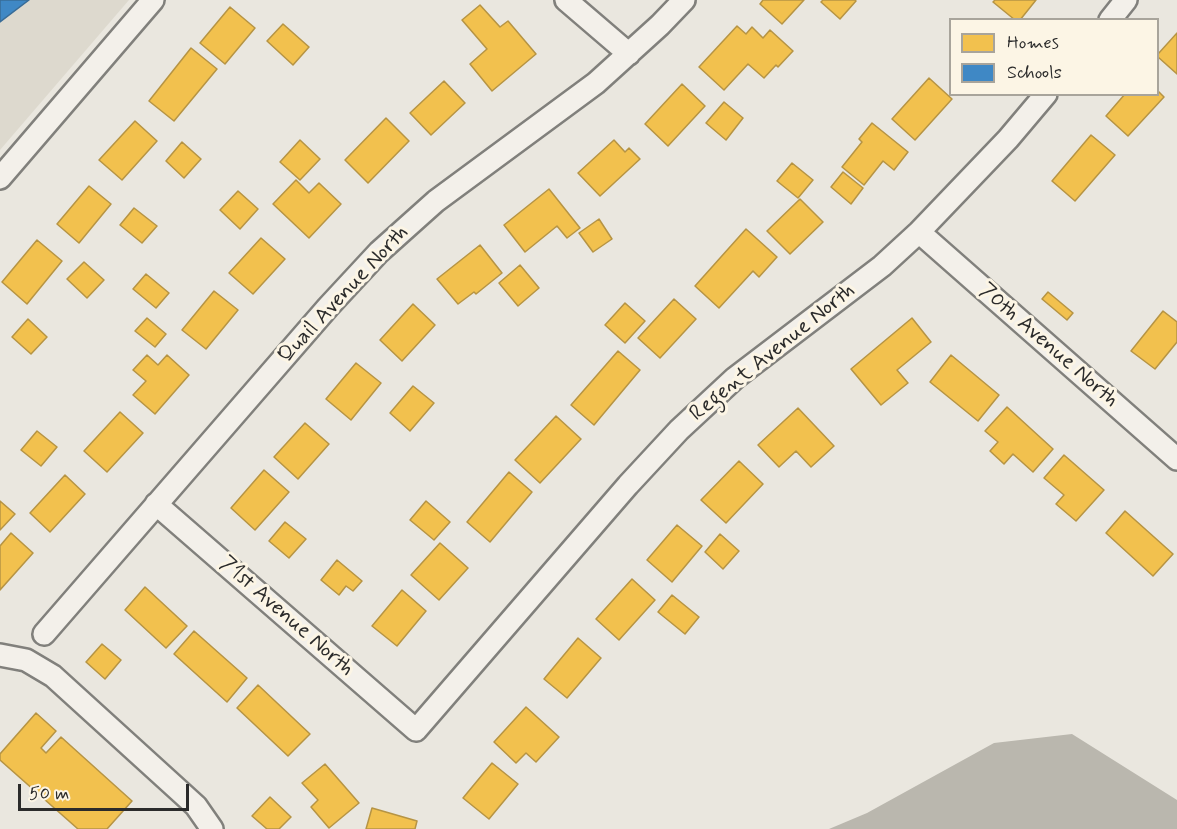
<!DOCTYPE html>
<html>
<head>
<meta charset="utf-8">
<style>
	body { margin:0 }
	#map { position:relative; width:1177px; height:829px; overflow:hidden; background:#eae7df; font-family:Mynerve,sans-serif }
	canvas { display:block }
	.legend { position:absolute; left:949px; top:18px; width:210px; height:78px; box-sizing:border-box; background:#fcf5e5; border:2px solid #a8a49b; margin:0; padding:8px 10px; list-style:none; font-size:18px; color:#2b2b2b }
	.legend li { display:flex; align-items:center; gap:12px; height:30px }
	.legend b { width:30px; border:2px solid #a8a49b }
	.scale { position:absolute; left:18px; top:784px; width:171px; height:27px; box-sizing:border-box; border:3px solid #2b2b2b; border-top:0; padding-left:8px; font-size:18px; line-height:21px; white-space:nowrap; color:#2b2b2b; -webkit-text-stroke:4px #fcf5e5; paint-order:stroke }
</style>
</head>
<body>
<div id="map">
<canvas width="1177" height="829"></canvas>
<ul class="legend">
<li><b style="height:16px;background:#f2c14e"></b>Homes</li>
<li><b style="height:16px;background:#3f88c5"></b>Schools</li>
</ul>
<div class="scale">50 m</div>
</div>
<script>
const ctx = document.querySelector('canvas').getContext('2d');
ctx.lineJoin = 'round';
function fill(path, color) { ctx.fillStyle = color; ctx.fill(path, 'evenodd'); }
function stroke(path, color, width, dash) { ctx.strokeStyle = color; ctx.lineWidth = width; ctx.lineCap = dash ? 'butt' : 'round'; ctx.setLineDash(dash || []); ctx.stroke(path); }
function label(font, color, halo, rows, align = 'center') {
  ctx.font = font + ' Mynerve,sans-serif'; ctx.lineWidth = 6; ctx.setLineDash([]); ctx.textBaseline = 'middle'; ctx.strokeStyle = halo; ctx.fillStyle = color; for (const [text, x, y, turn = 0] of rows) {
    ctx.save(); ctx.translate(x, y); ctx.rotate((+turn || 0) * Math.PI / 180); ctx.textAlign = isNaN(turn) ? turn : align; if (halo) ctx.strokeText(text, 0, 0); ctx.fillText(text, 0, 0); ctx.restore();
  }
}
fill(new Path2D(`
	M0,0H129L0,150Z`), '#ddd9ce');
fill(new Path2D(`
	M1072,734L1177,800V829H829L867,813L994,743Z`), '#bab7ae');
const homes = new Path2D(`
	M763,0H804L782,24L760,4Z
	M823,0H855L856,1L840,19L821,2Z
	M995,0H1036L1020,20H1015L993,2Z
	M480,5L500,27L508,21L536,54L492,91L470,64L487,49L462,20Z
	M230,7L255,28L225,64L200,43Z
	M283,24L309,47L293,65L267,41Z
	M737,26L746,34L752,27L763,38L770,30L793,51L778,67L776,65L764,78L748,64L724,90L699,67Z
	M1177,33V74L1158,57V54Z
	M191,48L217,69L174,121L149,101Z
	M929,78L952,99L915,140L892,119Z
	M444,81L465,103L431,135L410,113Z
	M682,84L705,106L668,146L645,124Z
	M1158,91L1164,97L1128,136L1106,116L1125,94H1158Z
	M724,102L743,118L726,140L706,123Z
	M386,118L409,141L368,183L345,160Z
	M135,121L157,141L122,180L99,160Z
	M872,123L908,152L894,170L883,161L864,185L842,167L862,142L859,139Z
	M1091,135L1115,155L1075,201L1052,181Z
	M300,140L320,159L300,180L280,162Z
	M614,140L625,152L629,148L640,159L600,196L578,173Z
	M182,142L201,159L184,178L166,161Z
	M792,163L813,180L798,198L777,181Z
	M843,172L863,188L851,204L831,187Z
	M296,180L309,193L319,183L341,204L309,238L273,204Z
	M89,186L111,204L79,243L57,224Z
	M549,189L580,228L567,238L557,226L525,252L504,225Z
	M238,191L258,209L240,229L220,210Z
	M800,199L823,222L790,254L767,231Z
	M134,208L157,226L142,243L120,225Z
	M599,219L612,239L593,252L579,233Z
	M746,229L777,257L759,277L753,271L719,308L695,286Z
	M261,238L285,259L253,294L229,273Z
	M37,240L62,261L27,304L2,282Z
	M480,245L502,273L476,294L474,292L458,304L437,279Z
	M84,262L104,280L87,298L67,279Z
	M520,265L539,288L518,306L499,283Z
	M146,274L169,293L156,308L133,289Z
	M214,291L238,310L206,349L182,330Z
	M1048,292L1073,313L1067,320L1042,299Z
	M674,299L696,319L660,358L638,338Z
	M625,303L645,321L625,343L605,325Z
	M413,304L435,325L402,361L380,340Z
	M1163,311L1177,322V342L1155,369L1131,351Z
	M147,318L166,334L155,347L135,331Z
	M912,318L931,342L897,370L908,383L881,405L851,369Z
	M28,319L47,337L31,354L12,337Z
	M618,351L640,370L594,425L571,405Z
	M147,355L158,365L167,355L189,375L155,414L133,395L146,381L133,370Z
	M951,355L999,395L978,421L930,382Z
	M356,363L381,383L351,420L326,399Z
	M413,386L434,403L410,431L390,413Z
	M1007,407L1053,449L1033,472L1013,454L1004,464L990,451L998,442L985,431Z
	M798,408L834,446L811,467L796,451L779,467L758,445Z
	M120,412L143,433L107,472L84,451Z
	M556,416L581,439L540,483L515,460Z
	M305,423L329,444L298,479L274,457Z
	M37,431L57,447L41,466L21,450Z
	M1064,455L1104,490L1076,521L1056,504L1064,495L1044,478Z
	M739,461L763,484L726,523L701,500Z
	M264,470L289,492L255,530L231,508Z
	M509,472L532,492L490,542L467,522Z
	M65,475L85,494L50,532L30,513Z
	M0,501L15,514L0,530Z
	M426,501L450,522L434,540L410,520Z
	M1125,511L1173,554L1153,576L1106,533Z
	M285,522L306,539L289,558L269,541Z
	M677,525L702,546L672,582L647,560Z
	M11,533L33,553L0,590V546Z
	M720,534L739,551L723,569L705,552Z
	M440,543L468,568L439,600L411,575Z
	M337,560L362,581L353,591L346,586L339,595L321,580Z
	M632,579L655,600L619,640L596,619Z
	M145,587L187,626L166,648L125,610Z
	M402,590L426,611L397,646L372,626Z
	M672,595L699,617L685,634L658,612Z
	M194,631L247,678L227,702L174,654Z
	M578,638L601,658L567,698L544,679Z
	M102,644L121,660L105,679L86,662Z
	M258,685L310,734L288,756L237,708Z
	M526,707L559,737L536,762L526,753L516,763L494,742Z
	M36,713L56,731L41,748L46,753L61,737L132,801L107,829H78L0,760V754Z
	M492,763L518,784L489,819L463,798Z
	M325,764L359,803L329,828L311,807L318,800L302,783Z
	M270,797L291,817L279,829H267L252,816Z
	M372,808L417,821L415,829H366Z`);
fill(homes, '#f2c14e');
stroke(homes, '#b69444', 1.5);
const schools = new Path2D(`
	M0,0H29L0,22Z`);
fill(schools, '#3f88c5');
stroke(schools, '#396c97', 1.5);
const minor = new Path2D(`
	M566,0L629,54
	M1110,20L1126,0
	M0,178L153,0
	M919,232L1177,459
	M156,504L416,730L628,485L679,430L735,378L882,266L919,232L1008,139L1046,94
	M44,634L328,307L379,252L436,201L596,83L660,25L684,0
	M0,655L26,660L53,676L196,806L212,829`);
stroke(minor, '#81807c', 26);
stroke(minor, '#f3f0ea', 21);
label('22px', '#2b2b2b', '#fcf5e5', [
	["Quail Avenue North",344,295,-47],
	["70th Avenue North",1048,346,41],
	["Regent Avenue North",773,353,-39],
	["71st Avenue North",286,617,41]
]);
</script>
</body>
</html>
